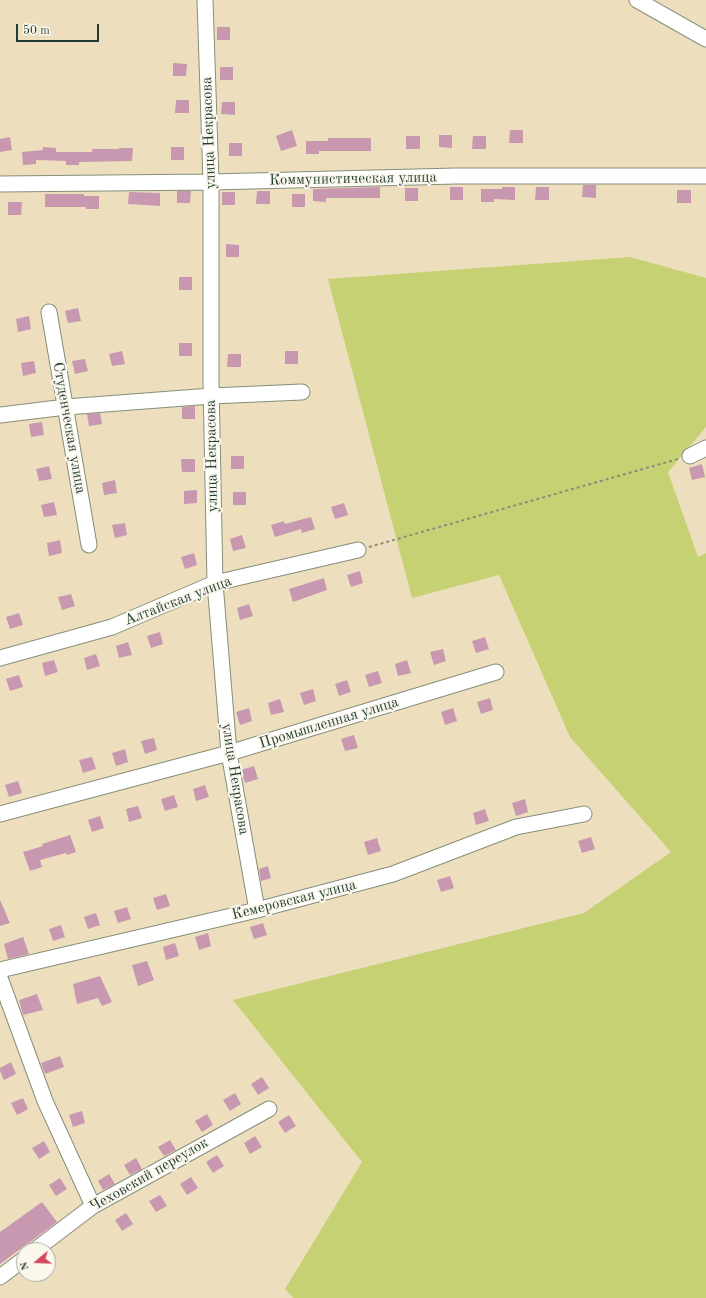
<!DOCTYPE html>
<html>
<head>
<meta charset="utf-8">
<style>
	body { margin:0 }
	#map { position:relative; width:706px; height:1298px; overflow:hidden; background:#eddfbe; font-family:"Old Standard TT",serif }
	canvas { display:block }
	.north { position:absolute; left:16px; top:1242px; width:40px; height:40px; box-sizing:border-box; background:#fbf7ec; border:1px solid #a3ada2; border-radius:50%; rotate:251deg; font-size:11px; font-weight:700; line-height:16px; text-align:center; color:#1f3d34 }
	.north::after { content:''; display:block; margin:auto; width:14px; height:18px; background:#d1495b; clip-path:polygon(50% 0,100% 100%,50% 72%,0 100%) }
	.scale { position:absolute; left:16px; top:24px; width:83px; height:18px; box-sizing:border-box; border:2px solid #1f3d34; border-top:0; padding-left:5px; font-size:12px; line-height:14px; white-space:nowrap; color:#1f3d34; -webkit-text-stroke:3px #fbf7ec; paint-order:stroke }
</style>
</head>
<body>
<div id="map">
<canvas width="706" height="1298"></canvas>
<div class="north">N</div>
<div class="scale">50 m</div>
</div>
<script>
const ctx = document.querySelector('canvas').getContext('2d');
ctx.lineJoin = 'round';
function fill(path, color) { ctx.fillStyle = color; ctx.fill(path, 'evenodd'); }
function stroke(path, color, width, dash) { ctx.strokeStyle = color; ctx.lineWidth = width; ctx.lineCap = dash ? 'butt' : 'round'; ctx.setLineDash(dash || []); ctx.stroke(path); }
function label(font, color, halo, rows, align = 'center') {
  ctx.font = font + ' "Old Standard TT",serif'; ctx.lineWidth = 4; ctx.setLineDash([]); ctx.textBaseline = 'middle'; ctx.strokeStyle = halo; ctx.fillStyle = color; for (const [text, x, y, turn = 0] of rows) {
    ctx.save(); ctx.translate(x, y); ctx.rotate((+turn || 0) * Math.PI / 180); ctx.textAlign = isNaN(turn) ? turn : align; if (halo) ctx.strokeText(text, 0, 0); ctx.fillText(text, 0, 0); ctx.restore();
  }
}
fill(new Path2D(`
	M630,257L706,278V427L668,472L698,557L706,553V1298H293L285,1289L362,1162L233,1000L584,913L671,852L570,737L499,575L412,598L328,279Z`), '#c5d173');
fill(new Path2D(`
	M217,27H230V40H217Z
	M173,63L187,64L186,76H173Z
	M220,67H233V80H220Z
	M176,100H189V113H175Z
	M222,102H235V115L221,114Z
	M292,130L297,146L281,151L276,136Z
	M510,130H523V143H509Z
	M439,135H452V148L439,147Z
	M406,136H420V149H406Z
	M473,136H486V149H472Z
	M10,137L12,150L0,152V139Z
	M328,138H371V151H319V154H306V141H328Z
	M229,143H242V156H229Z
	M43,147L56,148V152H92V149H119V148H133L132,161L79,162V165H66V161L36,160V164L23,165L22,152L43,150Z
	M171,147H184V160H171Z
	M583,185H596V198L582,197Z
	M380,187V198H326V202L313,201V189Z
	M450,187H463V200H450Z
	M502,187H515V200L494,199V202H481V189H502Z
	M536,187H549V200H535Z
	M405,188H418V201H405Z
	M677,190H691V203H677Z
	M177,191H191L190,203H177Z
	M257,191H270V204H256Z
	M129,192L160,193V206L128,204Z
	M222,192H235V205H222Z
	M45,194H84V196H99V209H86V207H45Z
	M292,194H305V207H292Z
	M8,202H22L21,215H8Z
	M226,244L239,245V257H226Z
	M179,277H192V290H179Z
	M78,308L81,321L68,323L65,311Z
	M29,316L31,329L18,332L16,319Z
	M179,343H192V356H179Z
	M122,351L125,364L112,366L109,354Z
	M285,351H298V364H285Z
	M228,354H241V367H227Z
	M85,359L88,371L75,374L72,361Z
	M34,361L36,373L23,376L21,363Z
	M195,406V419H182V407Z
	M100,413L102,424L89,426L87,414Z
	M42,422L44,435L31,437L29,424Z
	M231,456H244V469H231Z
	M181,459H195V472H182Z
	M702,464L705,477L692,480L689,468Z
	M49,466L52,479L39,481L36,469Z
	M115,480L117,493L104,495L102,483Z
	M197,490V503L184,504V491Z
	M233,492H246V505H233Z
	M54,502L57,515L44,517L41,505Z
	M344,503L348,515L335,519L331,507Z
	M311,517L315,529L302,533L301,529L275,537L271,525L284,521L285,524Z
	M125,523L127,535L115,538L112,525Z
	M242,535L246,548L233,551L230,539Z
	M60,540L62,553L49,556L47,543Z
	M194,553L197,565L185,569L181,557Z
	M360,571L363,583L351,587L347,575Z
	M324,578L327,590L293,602L289,589Z
	M71,594L75,606L62,610L58,597Z
	M249,604L253,616L240,620L237,608Z
	M19,613L23,625L10,629L6,617Z
	M160,632L163,644L151,648L147,636Z
	M485,637L489,649L476,653L472,641Z
	M128,642L132,655L119,658L116,646Z
	M443,649L446,661L434,665L430,652Z
	M96,654L100,666L87,670L84,658Z
	M54,660L58,672L45,676L42,663Z
	M407,660L411,673L398,676L395,664Z
	M378,671L382,683L369,687L365,675Z
	M19,675L23,687L10,691L6,679Z
	M347,680L351,692L339,696L335,684Z
	M313,689L316,701L304,705L300,693Z
	M490,698L493,710L481,714L477,702Z
	M280,699L284,712L271,715L268,703Z
	M249,708L252,721L240,725L236,712Z
	M453,708L457,721L445,725L441,712Z
	M354,735L358,748L345,751L341,739Z
	M154,738L157,750L145,754L141,741Z
	M125,749L128,762L116,766L112,753Z
	M92,757L96,769L83,773L79,760Z
	M254,766L258,779L245,783L241,770Z
	M18,781L22,793L9,797L5,785Z
	M205,785L209,797L196,801L193,789Z
	M174,795L178,807L165,811L161,799Z
	M525,799L528,812L516,816L512,803Z
	M138,806L142,818L129,822L126,809Z
	M485,809L489,821L476,825L473,813Z
	M100,816L104,828L92,832L88,820Z
	M70,835L76,852L67,855L66,853L40,860L42,867L30,871L23,852L43,846L42,844Z
	M591,837L595,849L582,853L578,841Z
	M377,838L381,851L368,855L364,842Z
	M268,866L271,878L261,881L259,869Z
	M450,876L454,888L441,892L437,880Z
	M166,894L170,906L157,910L153,898Z
	M0,900L10,923L0,926Z
	M127,907L131,919L118,923L114,911Z
	M96,913L100,925L88,929L84,917Z
	M263,923L267,935L254,939L250,927Z
	M61,925L65,937L53,941L49,929Z
	M208,933L211,946L199,950L195,937Z
	M23,937L29,954L8,959L4,944Z
	M175,943L179,956L166,960L163,947Z
	M147,961L154,980L138,986L132,965Z
	M100,976L112,1002L102,1006L98,998L77,1004L73,984Z
	M37,994L43,1010L23,1015L19,1000Z
	M60,1056L64,1067L45,1074L41,1063Z
	M11,1062L16,1074L4,1080L0,1071V1068Z
	M262,1077L269,1088L258,1095L251,1084Z
	M235,1093L241,1104L230,1111L223,1100Z
	M23,1098L28,1109L17,1115L11,1103Z
	M82,1111L85,1123L73,1127L69,1115Z
	M207,1114L213,1125L202,1132L195,1121Z
	M289,1115L296,1126L285,1133L278,1122Z
	M255,1136L262,1147L250,1154L244,1143Z
	M170,1140L176,1150L164,1156L158,1147Z
	M44,1141L50,1152L39,1159L32,1148Z
	M217,1155L224,1166L213,1173L206,1162Z
	M136,1158L142,1169L130,1175L124,1165Z
	M109,1174L115,1184L103,1190L98,1181Z
	M191,1177L198,1188L187,1195L180,1184Z
	M60,1178L67,1189L56,1196L49,1185Z
	M160,1195L167,1206L156,1212L149,1201Z
	M42,1202L57,1222L0,1264V1232Z
	M126,1213L133,1224L122,1231L115,1220Z`), '#c898b0');
const minor = new Path2D(`
	M205,0L211,182V382L215,583L229,753L257,910
	M637,0L706,39
	M0,184L211,182L456,176H706
	M49,312L89,545
	M0,415L66,407L211,396L302,392
	M690,456L706,448
	M0,658L112,627L215,583L358,550
	M0,814L229,753L496,672
	M0,970L257,910L393,874L516,827L584,814
	M0,978L45,1101L93,1206
	M35,1250L93,1206L269,1109
	M0,1277L24,1259`);
stroke(minor, '#868e79', 17);
stroke(new Path2D(`
	M369,547L678,459`), '#868e79', 2, [3, 3]);
stroke(minor, '#fff', 15);
label('15px', '#1f3d34', '#fbf7ec', [
	["улица Некрасова",209,133,-92],
	["Коммунистическая улица",353,179,-1],
	["Студенческая улица",69,428,80],
	["улица Некрасова",212,456,-91],
	["Алтайская улица",178,601,-21],
	["Промышленная улица",329,723,-17],
	["улица Некрасова",235,779,81],
	["Кемеровская улица",294,900,-14],
	["Чеховский переулок",149,1175,-30]
]);
</script>
</body>
</html>
